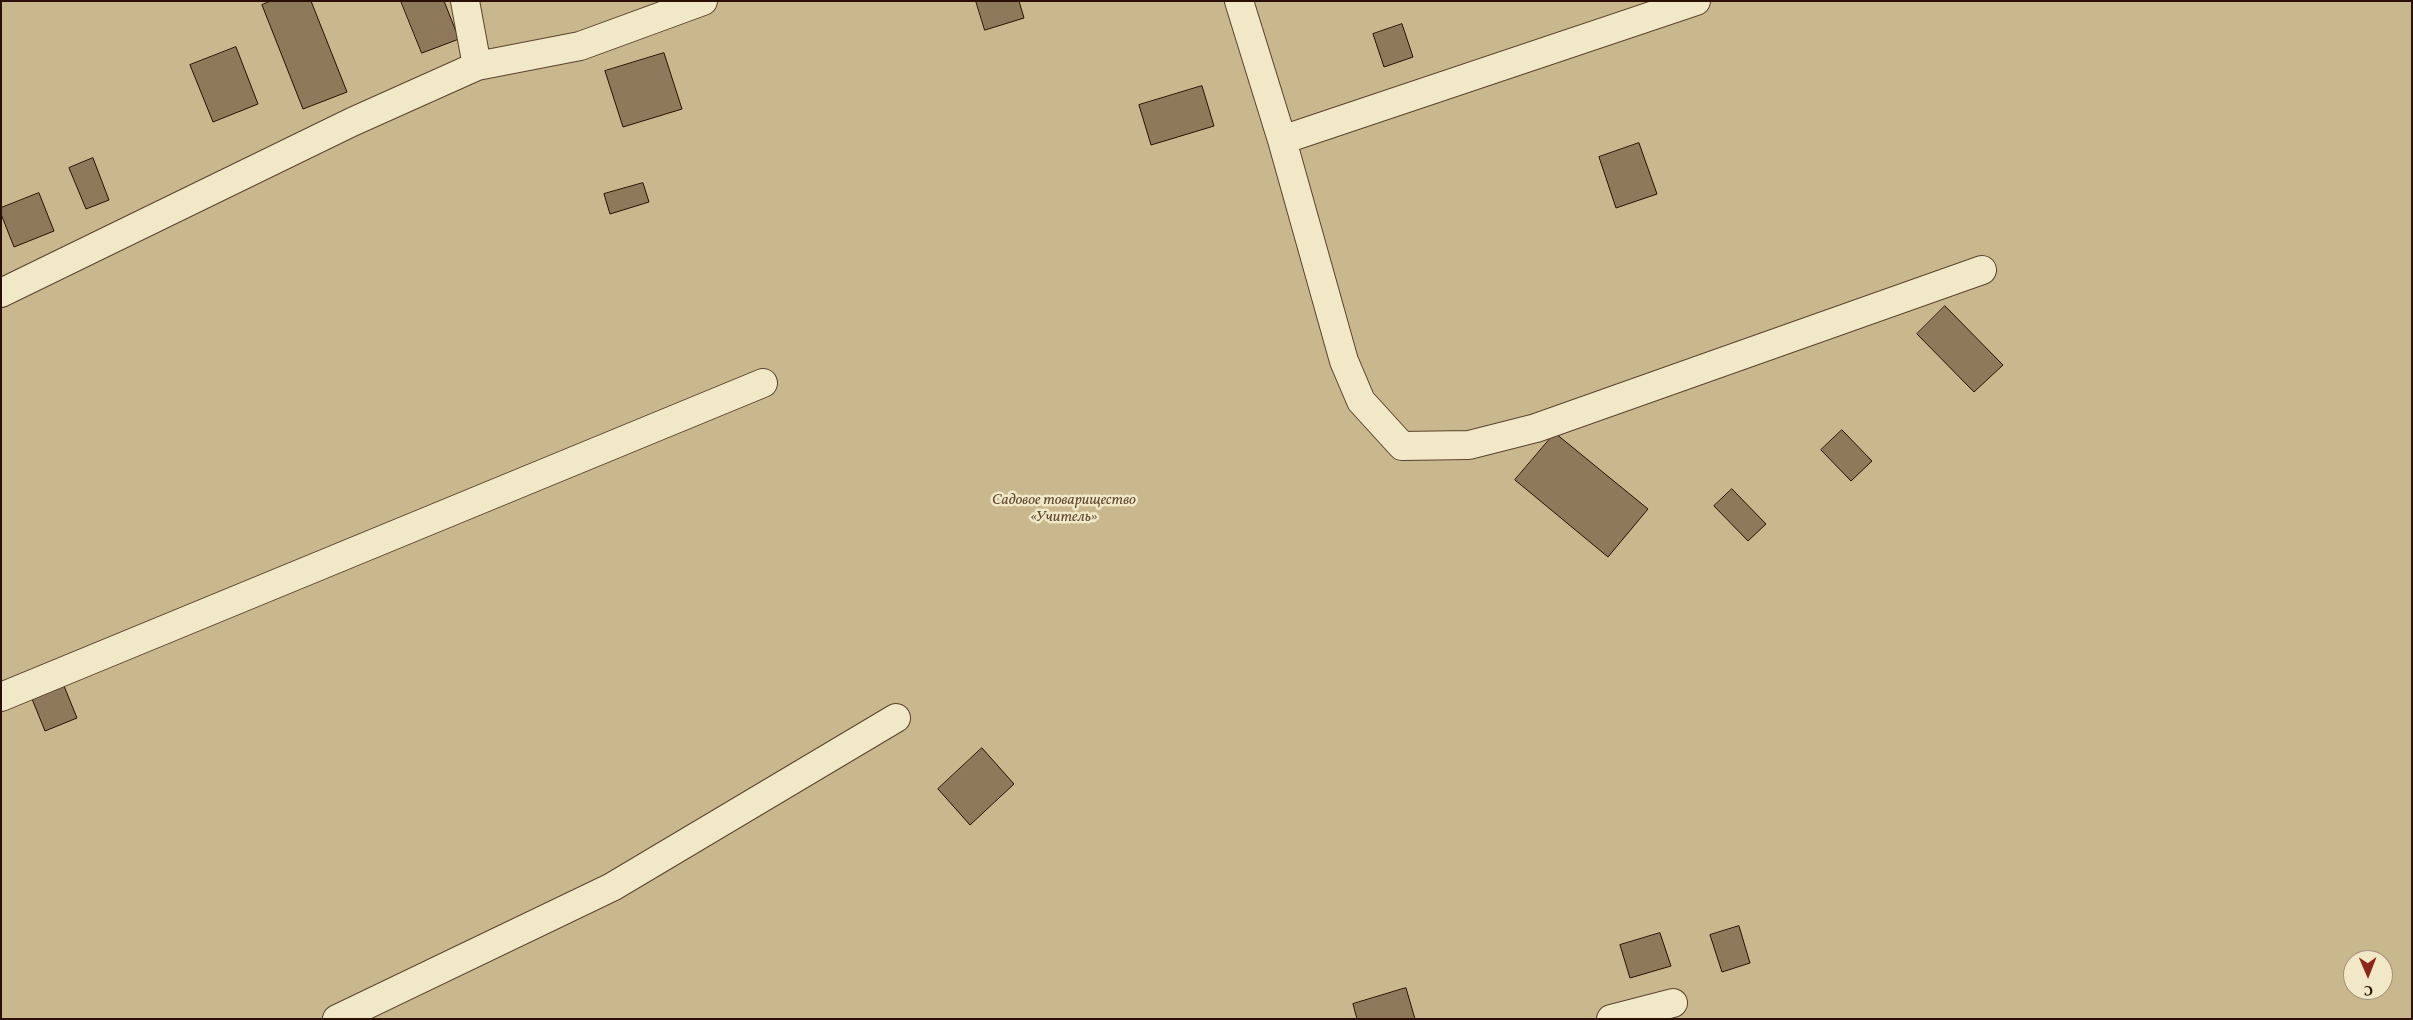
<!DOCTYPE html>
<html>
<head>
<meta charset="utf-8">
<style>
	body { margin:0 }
	#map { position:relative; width:2413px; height:1020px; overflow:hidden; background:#e9dbaa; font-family:Vollkorn,serif }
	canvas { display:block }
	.frame { position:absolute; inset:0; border:2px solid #2b0f03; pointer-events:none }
	.north { position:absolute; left:2343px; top:950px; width:50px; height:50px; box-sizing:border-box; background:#f1e8c8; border:1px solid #a29179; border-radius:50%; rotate:179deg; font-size:14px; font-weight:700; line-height:20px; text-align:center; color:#2b0f03 }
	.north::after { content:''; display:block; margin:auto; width:18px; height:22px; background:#8f2418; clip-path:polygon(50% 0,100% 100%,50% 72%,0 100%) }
</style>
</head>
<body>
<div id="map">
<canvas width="2413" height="1020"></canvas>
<div class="frame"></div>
<div class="north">С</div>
</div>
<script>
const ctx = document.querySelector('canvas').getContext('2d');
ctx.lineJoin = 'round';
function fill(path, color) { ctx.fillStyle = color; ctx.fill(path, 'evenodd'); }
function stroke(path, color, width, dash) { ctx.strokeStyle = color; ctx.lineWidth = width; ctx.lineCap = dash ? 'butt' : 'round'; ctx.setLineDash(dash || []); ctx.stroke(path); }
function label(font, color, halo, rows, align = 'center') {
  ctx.font = font + ' Vollkorn,serif'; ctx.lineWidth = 5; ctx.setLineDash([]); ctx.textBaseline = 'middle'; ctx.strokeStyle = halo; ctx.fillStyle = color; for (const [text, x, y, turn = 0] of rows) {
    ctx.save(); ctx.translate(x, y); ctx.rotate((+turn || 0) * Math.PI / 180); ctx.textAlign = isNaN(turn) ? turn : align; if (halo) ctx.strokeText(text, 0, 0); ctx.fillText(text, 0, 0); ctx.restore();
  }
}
fill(new Path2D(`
	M1,1H2412V1019H1ZM2353,960H2383V990H2353Z`), '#c9b88e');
const building = new Path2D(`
	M271,1H311L347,92L303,109L262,5Z
	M401,1H444L459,39L422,53Z
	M976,1H1019L1024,18L985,30Z
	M1402,24L1413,57L1384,67L1373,34Z
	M236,47L258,104L213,122L190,65Z
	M664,53L682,109L623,127L605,71Z
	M1202,86L1214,126L1151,145L1139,105Z
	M1639,143L1657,194L1616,208L1599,157Z
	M93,158L109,200L86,209L69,168Z
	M643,183L649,202L610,214L604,194Z
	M39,193L54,231L14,247L1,214V208Z
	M1945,306L2003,365L1974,392L1917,334Z
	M1842,430L1872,461L1851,481L1821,450Z
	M1555,433L1648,509L1608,557L1515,480Z
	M1732,489L1766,524L1748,541L1714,506Z
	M60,676L77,718L45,731L28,689Z
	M982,748L1014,784L970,825L938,789Z
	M1739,926L1750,963L1722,972L1710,935Z
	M1660,933L1671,966L1630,978L1620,945Z
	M1406,988L1415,1019H1357L1353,1004Z`);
fill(building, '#8e795a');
stroke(building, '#2b0f03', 1);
const minor = new Path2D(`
	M465,1L477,66
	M1239,1L1282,140L1344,361L1361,401L1402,446L1469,445L1536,428L1982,270
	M1282,140L1696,1
	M1,293L352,122L477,66L580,46L703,1
	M1,697L763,383
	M337,1019L612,887L896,718
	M1611,1019L1673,1003`);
stroke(minor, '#5a422d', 30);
stroke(minor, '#f1e8c8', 28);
label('italic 15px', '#624a34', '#f1e8c8', [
	["Садовое товарищество",1064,501],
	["«Учитель»",1064,518]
]);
</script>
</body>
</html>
